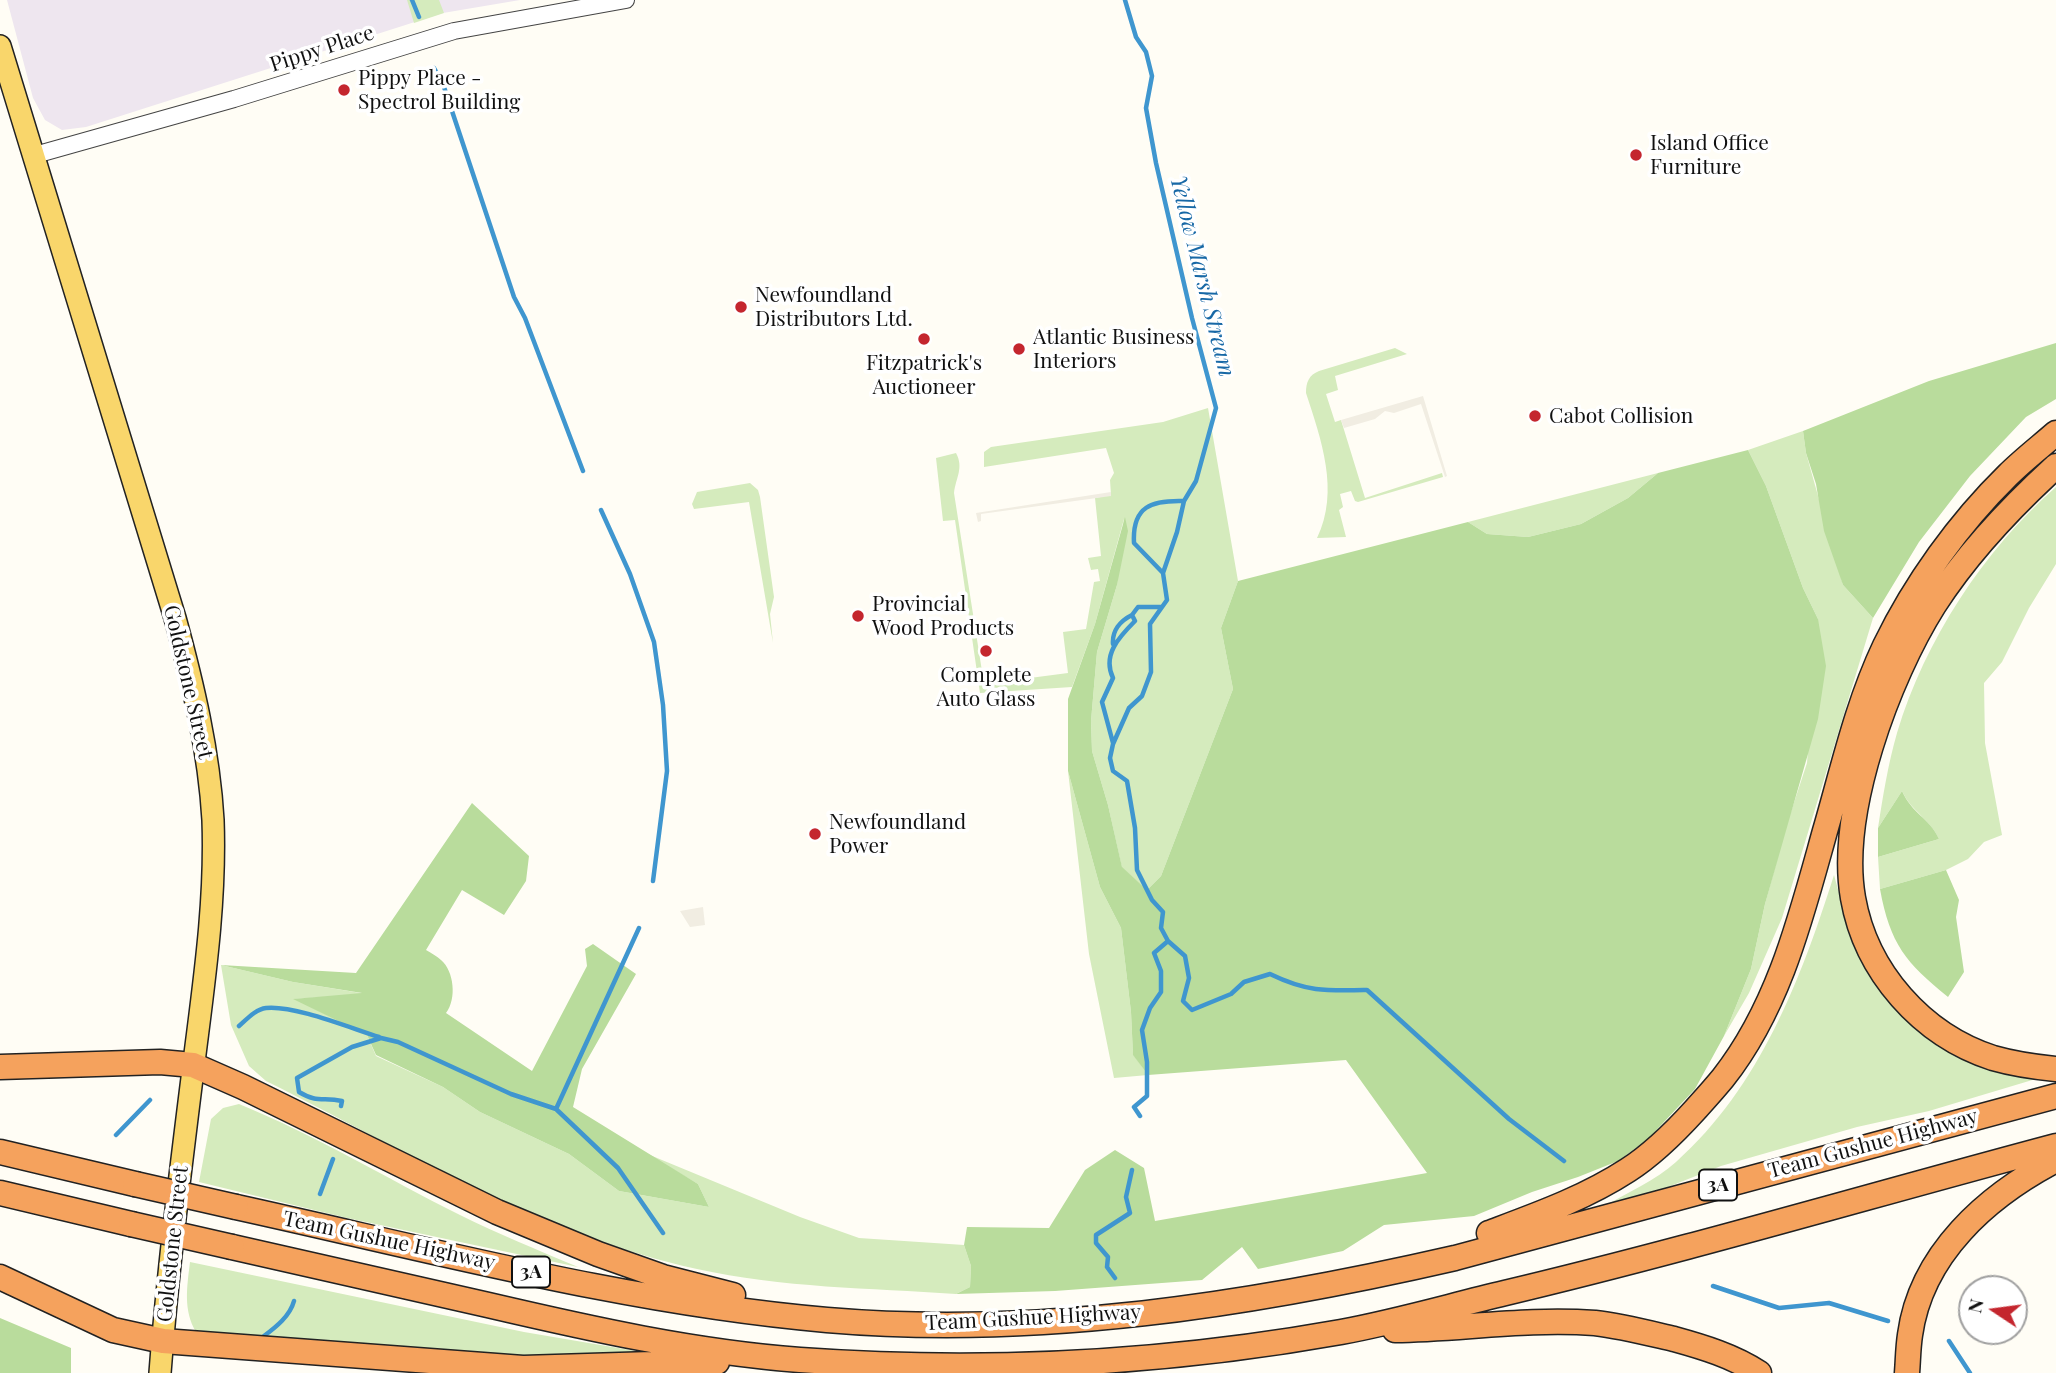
<!DOCTYPE html>
<html>
<head>
<meta charset="utf-8">
<style>
	body { margin:0 }
	#map { position:relative; width:2056px; height:1373px; overflow:hidden; background:#fffdf5; font-family:"Playfair Display",serif }
	canvas { display:block }
	.north { position:absolute; left:1958px; top:1275px; width:70px; height:70px; box-sizing:border-box; background:#fff; border:2px solid #a0a0a0; border-radius:50%; rotate:283deg; font-size:19px; font-weight:700; line-height:28px; text-align:center; color:#111 }
	.north::after { content:''; display:block; margin:auto; width:24px; height:32px; background:#c4262e; clip-path:polygon(50% 0,100% 100%,50% 72%,0 100%) }
</style>
</head>
<body>
<div id="map">
<canvas width="2056" height="1373"></canvas>
<div class="north">N</div>
</div>
<script>
const ctx = document.querySelector('canvas').getContext('2d');
ctx.lineJoin = 'round';
function fill(path, color) { ctx.fillStyle = color; ctx.fill(path, 'evenodd'); }
function stroke(path, color, width, dash) { ctx.strokeStyle = color; ctx.lineWidth = width; ctx.lineCap = dash ? 'butt' : 'round'; ctx.setLineDash(dash || []); ctx.stroke(path); }
function label(font, color, halo, rows, align = 'center') {
  ctx.font = font + ' "Playfair Display",serif'; ctx.lineWidth = 7; ctx.setLineDash([]); ctx.textBaseline = 'middle'; ctx.strokeStyle = halo; ctx.fillStyle = color; for (const [text, x, y, turn = 0] of rows) {
    ctx.save(); ctx.translate(x, y); ctx.rotate((+turn || 0) * Math.PI / 180); ctx.textAlign = isNaN(turn) ? turn : align; if (halo) ctx.strokeText(text, 0, 0); ctx.fillText(text, 0, 0); ctx.restore();
  }
}
fill(new Path2D(`
	M7,0H520L443,13L86,127L62,130L45,120L33,98Z`), '#eee6ef');
fill(new Path2D(`
	M407,0H439L444,13L414,23Z
	M1395,348L1407,354L1335,376L1338,390L1326,394L1335,422L1341,420L1365,498L1442,473L1443,477L1358,502L1355,501L1351,491L1340,494L1343,507L1339,510L1346,537L1317,538C1340,491 1321,439 1306,393C1306,382 1309,375 1319,371Z
	M1208,408L1238,581L1221,628L1233,689L1161,876L1147,890L1122,868L1108,805L1092,751L1091,721L1097,652L1117,585L1124,519L1095,624L1072,687L980,693L955,520L943,521L936,458L956,453C964,468 956,477 954,493L984,684L1068,673L1063,632L1086,629L1094,582L1100,581L1098,569L1091,570L1088,558L1101,556L1095,498L1111,495L1110,480L1114,473L1106,448L984,467V452L991,447L1163,422Z
	M1803,431L1806,453L1843,585L1873,618L1782,918L1749,993L1724,1036L1751,969L1765,904L1786,827L1807,763L1818,619L1803,588L1766,486L1748,450Z
	M1658,473L1628,498L1581,524L1528,537L1487,534L1468,522Z
	M750,483L758,490L760,497L774,597L770,614L773,643L749,502L694,509L692,504L697,492Z
	M2056,487V564L2029,608L2002,662L1984,683L1985,743L2002,835L1984,842L1968,859L1946,870L1880,889L1878,857L1939,839C1930,819 1911,811 1902,791L1878,828C1883,796 1888,764 1897,733C1925,640 1983,551 2056,487Z
	M1068,771L1100,887L1121,928L1131,1012L1133,1054L1148,1075L1114,1078L1089,954Z
	M1834,875L1846,918L1885,995L2039,1078L1929,1111L1857,1127L1721,1166L1663,1189L1603,1207C1627,1193 1656,1180 1676,1162C1760,1087 1801,979 1834,875Z
	M221,965L293,982L367,994L295,999L367,1035L376,1056L443,1087L480,1112L569,1154L619,1191L709,1207L698,1184L645,1153L800,1217L859,1238L964,1245L971,1266L970,1287L956,1294C870,1288 782,1288 697,1269C542,1235 407,1151 266,1081L249,1066L231,1025Z
	M239,1104C315,1135 386,1178 460,1215C498,1234 538,1250 578,1267L347,1218L199,1182L211,1119L223,1108Z
	M190,1262L524,1332L683,1359L457,1355L196,1332C183,1310 187,1287 190,1262Z`), '#d5ebbd');
fill(new Path2D(`
	M2056,343V399L2026,417L1970,476L1919,542L1873,618L1843,585L1824,531L1816,484L1806,453L1803,431L1929,381Z
	M1748,450L1766,486L1803,588L1818,619L1826,666L1818,719L1765,904L1751,969L1724,1036L1695,1089L1648,1139L1618,1161L1578,1177L1532,1192L1474,1216L1384,1225L1343,1251L1258,1269L1242,1247L1202,1280L1055,1291L956,1294L970,1287L971,1266L964,1245L967,1227L1049,1228L1085,1170L1115,1150L1144,1168L1155,1221L1427,1173L1346,1060L1148,1075L1133,1055L1131,1012L1121,928L1100,887L1068,771V699L1095,624L1125,517L1128,531L1117,585L1097,652L1091,721L1092,751L1108,805L1122,867L1147,890L1161,876L1233,689L1221,628L1238,581L1468,522L1487,534L1528,537L1581,524L1628,498L1658,473Z
	M1902,791C1912,814 1929,817 1939,839L1878,857V828Z
	M472,803L529,856L526,881L504,915L462,890L426,950C431,953 437,956 441,960C454,971 457,999 446,1013L532,1071L587,966L585,949L593,944L636,974L582,1069L573,1107L698,1184L709,1207L619,1191L569,1154L480,1112L443,1087L376,1055L367,1035L293,999L362,993L293,982L221,965L356,973Z
	M1946,870L1959,900L1956,917L1964,972L1948,997C1906,963 1890,944 1880,889Z
	M0,1318L71,1348V1373H0Z`), '#b9dc9c');
fill(new Path2D(`
	M1423,396L1447,476L1445,477L1421,404L1394,413L1385,411L1375,419L1344,428L1341,420Z
	M1111,492V496L981,514V521L978,522L976,513Z
	M703,907L705,925L690,927L680,911Z`), '#f1ede2');
stroke(new Path2D(`
	M412,0L419,17
	M1125,0L1136,37L1146,52L1152,76L1146,108L1156,163L1192,318L1216,408L1196,481L1184,501L1177,532L1163,573L1167,600L1150,624L1151,672L1142,696L1129,708L1113,744L1110,758L1113,771L1127,781L1135,828L1137,870L1152,900L1163,912L1161,928L1168,941L1185,956L1189,978L1183,1001L1192,1010L1231,994L1244,982L1270,974C1307,992 1326,991 1367,990L1509,1119L1564,1161
	M434,68L443,84L514,297L525,318L583,471
	M601,510L630,574L654,642L663,705L667,771L653,881
	M1163,573L1134,543C1132,506 1152,500 1184,501
	M1113,644C1112,631 1120,621 1132,615
	M1113,743L1102,702L1113,678C1102,655 1119,637 1135,621L1132,615L1138,607H1161
	M639,928L556,1109L618,1168L663,1233
	M239,1026C247,1019 256,1009 266,1008C294,1005 350,1028 379,1037
	M341,1106L342,1101C323,1097 317,1103 299,1092L297,1078L352,1047L381,1038L398,1042L511,1094L556,1109
	M1140,1116L1134,1107L1147,1096V1062L1142,1030L1150,1008L1161,992V971L1154,953L1168,941
	M116,1135L150,1100
	M320,1194L333,1159
	M1115,1278L1107,1267L1108,1257L1096,1243V1235L1130,1213L1126,1197L1132,1170
	M1713,1286L1779,1308L1829,1303L1888,1321
	M264,1336C276,1327 290,1316 294,1301
	M1949,1341L1970,1373`), '#3f96cf', 4.5);
const minor = new Path2D(`
	M35,155L234,99L454,31L626,0`);
const major = new Path2D(`
	M0,46L175,618C193,684 209,751 213,820C216,902 204,982 194,1062C181,1166 168,1269 160,1373`);
const highway = new Path2D(`
	M2056,466C2010,508 1968,552 1934,605C1888,678 1838,812 1853,898C1866,972 1922,1035 1993,1058C2014,1064 2035,1067 2056,1069
	M0,1067L160,1062L193,1065L243,1087L497,1212L598,1254L663,1277L733,1295
	M0,1152L135,1184
	M0,1193L131,1224
	M236,1207C432,1250 628,1303 827,1320C1038,1338 1250,1305 1455,1258L2056,1096
	M1489,1233C1537,1215 1585,1198 1628,1170C1653,1154 1675,1132 1695,1110C1704,1100 1714,1089 1723,1078C1779,1007 1801,917 1825,831C1843,769 1857,705 1885,646C1915,584 1959,523 2008,475C2023,460 2040,447 2056,433
	M232,1247C317,1266 402,1285 488,1305C591,1329 694,1352 800,1360C982,1373 1162,1364 1341,1332C1396,1322 1450,1306 1505,1293C1690,1249 1872,1195 2056,1146
	M0,1277L113,1330L163,1341L523,1368L717,1362
	M1395,1330C1461,1329 1528,1318 1595,1323C1621,1326 1648,1333 1674,1339C1703,1347 1733,1356 1759,1373
	M1907,1373C1908,1361 1908,1348 1910,1335C1921,1254 1987,1196 2056,1160`);
stroke(minor, '#444', 18);
stroke(major, '#222', 24);
stroke(highway, '#222', 27);
stroke(minor, '#fff', 16);
stroke(major, '#f9d66b', 21);
stroke(highway, '#f5a25d', 24);
const highwayBridge = new Path2D(`
	M135,1184L236,1207
	M131,1224L232,1247`);
stroke(highwayBridge, '#222', 27, []);
stroke(highwayBridge, '#f5a25d', 24);
for (const [x, y, r, color] of [
	[344,90,7,"#c4262e"],
	[1636,155,7,"#c4262e"],
	[741,307,7,"#c4262e"],
	[924,339,7,"#c4262e"],
	[1019,349,7,"#c4262e"],
	[1535,416,7,"#c4262e"],
	[858,616,7,"#c4262e"],
	[986,651,7,"#c4262e"],
	[815,834,7,"#c4262e"]
]) { const dot = new Path2D(); dot.arc(x, y, r, 0, 2 * Math.PI); ctx.fillStyle = color; ctx.fill(dot); stroke(dot, '#fff', 2.5); }
for (const [x, y, w] of [
	[1718,1185,38],
	[531,1272,38]
]) { const box = new Path2D(); box.roundRect(x - w / 2, y - 15.5, w, 31, 5); ctx.fillStyle = '#fff'; ctx.fill(box); stroke(box, '#111', 2); }
label('bold 19px', '#111', null, [
	["3A",1718,1185],
	["3A",531,1272]
]);
label('21px', '#111', '#fff', [
	["Pippy Place",322,49,-18],
	["Goldstone Street",188,682,77],
	["Team Gushue Highway",1873,1144,-15],
	["Team Gushue Highway",389,1241,12],
	["Goldstone Street",173,1244,-84],
	["Team Gushue Highway",1033,1318,-3]
]);
label('21px', '#111', '#fff', [
	["Pippy Place -",358,78],
	["Spectrol Building",358,102],
	["Island Office",1650,143],
	["Furniture",1650,167],
	["Newfoundland",755,295],
	["Distributors Ltd.",755,319],
	["Atlantic Business",1033,337],
	["Interiors",1033,361],
	["Fitzpatrick's",924,363,"center"],
	["Auctioneer",924,387,"center"],
	["Cabot Collision",1549,416],
	["Provincial",872,604],
	["Wood Products",872,628],
	["Complete",986,675,"center"],
	["Auto Glass",986,699,"center"],
	["Newfoundland",829,822],
	["Power",829,846]
], 'left');
label('italic 23px', '#1768a6', '#fff', [
	["Yellow Marsh Stream",1202,276,76]
]);
</script>
</body>
</html>
